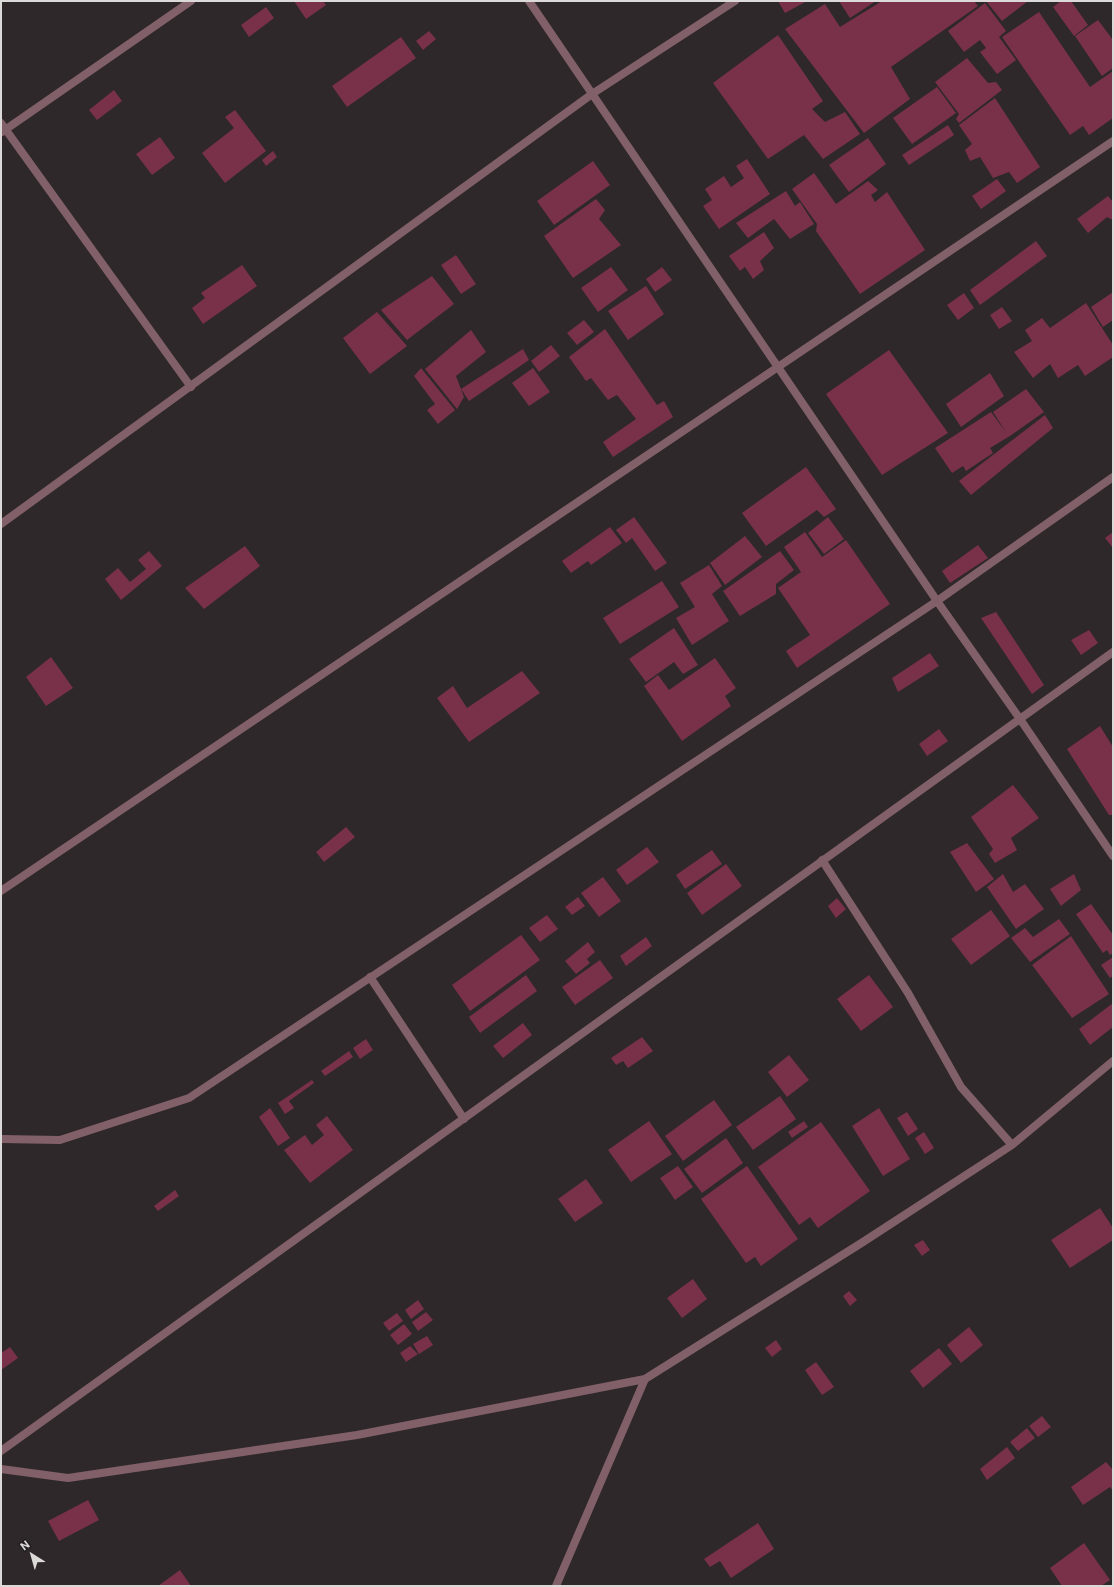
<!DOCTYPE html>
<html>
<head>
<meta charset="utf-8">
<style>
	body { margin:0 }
	#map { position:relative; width:1114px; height:1587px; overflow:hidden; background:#2e282a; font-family:Commissioner,sans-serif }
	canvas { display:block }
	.frame { position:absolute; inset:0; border:2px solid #dcd9d9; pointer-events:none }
	.north { position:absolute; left:12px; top:1535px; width:40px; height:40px; -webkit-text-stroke:3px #241f20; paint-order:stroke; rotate:323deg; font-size:11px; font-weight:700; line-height:16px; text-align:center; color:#dcd9d9 }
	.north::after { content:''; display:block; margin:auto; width:14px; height:18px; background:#dcd9d9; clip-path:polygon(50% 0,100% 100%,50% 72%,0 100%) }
</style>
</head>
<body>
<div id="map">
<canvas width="1114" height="1587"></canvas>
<div class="frame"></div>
<div class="north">N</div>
</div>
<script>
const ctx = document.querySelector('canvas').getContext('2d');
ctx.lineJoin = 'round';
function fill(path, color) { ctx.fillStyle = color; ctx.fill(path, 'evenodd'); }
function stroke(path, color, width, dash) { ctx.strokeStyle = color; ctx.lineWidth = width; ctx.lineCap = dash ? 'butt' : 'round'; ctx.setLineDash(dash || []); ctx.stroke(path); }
fill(new Path2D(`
	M294,1H323L326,5L306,19Z
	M778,1H807L785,13Z
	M839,1H876L850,18Z
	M882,1H974L978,6L891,67L910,99L864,133L785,29L825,4L840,27Z
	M986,1H1028L1002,21Z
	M1061,1H1071L1088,25L1074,36L1053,7Z
	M985,3L1006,31L999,37L1016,60L997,74L980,52L986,48L980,40L964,52L948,31Z
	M266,7L274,18L249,37L241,25Z
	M1039,12L1090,87L1113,71V118L1089,135L1083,126L1070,135L1002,37Z
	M1098,20L1113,40V68L1102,76L1075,36Z
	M429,31L436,39L423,50L416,41Z
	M778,35L823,101L812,109L825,122L845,112L860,134L823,159L804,135L768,159L713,83Z
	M401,37L416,58L347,107L332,86Z
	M967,58L988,83L996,82L1002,90L959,123L956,119L959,114L935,82Z
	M937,87L956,113L912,144L893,118Z
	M114,90L122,101L97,120L89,110Z
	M995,98L1040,167L1017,183L1009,172L993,178L980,157L970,161L965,150L972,144L959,125Z
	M235,110L266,151L225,183L202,153L234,128L225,117Z
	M948,125L954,135L909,165L902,155Z
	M160,137L175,158L152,175L136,154Z
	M868,138L886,164L849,192L829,165Z
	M273,151L277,157L266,166L262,160Z
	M747,159L770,194L719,229L703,206L712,200L705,189L724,176L731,187L744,178L736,166Z
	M593,161L610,185L554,225L537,201Z
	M814,173L836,204L868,181L878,190L871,195L875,202L887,192L925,250L860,294L816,231L817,224L792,189Z
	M997,179L1006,191L981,209L972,196Z
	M786,191L795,206L800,202L814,224L790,239L774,219L748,238L736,223Z
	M1108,196L1113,202V220L1107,217L1088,233L1077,219Z
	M596,199L605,210L599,219L621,245L573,278L544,236Z
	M764,232L774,248L760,261L764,270L753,279L745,267L740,271L729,256Z
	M1036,241L1047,256L980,305L970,290Z
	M456,255L476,284L461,294L441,265Z
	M242,265L257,286L203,324L192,308L205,298L201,293Z
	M611,267L628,290L598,312L581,288Z
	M662,267L672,280L655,292L646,279Z
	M432,276L454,304L407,340L381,310Z
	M646,286L664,314L628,340L608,311Z
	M1113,292V320L1103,327L1091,307Z
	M964,293L974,308L958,320L947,305Z
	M1086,303L1113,345V357L1085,376L1078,365L1058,378L1050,364L1033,378L1014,352L1032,341L1025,330L1042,318L1050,328Z
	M1002,307L1012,321L999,329L990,315Z
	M377,312L407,346L370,374L343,338Z
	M584,320L594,332L577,345L567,333Z
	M605,329L657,405L664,401L673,417L613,457L603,442L636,419L617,395L608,400L591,378L586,381L569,357Z
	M471,330L486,352L456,376L464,397L457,409L425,369Z
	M551,345L560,356L539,372L531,361Z
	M523,349L529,360L469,401L461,389Z
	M889,350L948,433L882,475L826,394Z
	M421,368L455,410L438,424L427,410L435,404L414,376Z
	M533,368L550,392L529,406L512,383Z
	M990,373L1004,396L961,427L946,404Z
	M1026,389L1044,412L1010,436L990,448L993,453L966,471L963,466L952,473L935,448L991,412L1006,432L993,412Z
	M1045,415L1053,428L971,495L959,481Z
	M806,467L836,509L824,517L817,510L766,546L742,513Z
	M634,517L667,563L655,571L632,538L626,543L616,530Z
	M828,517L844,539L824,554L808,533Z
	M610,527L622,543L591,565L588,561L571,573L562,561Z
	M805,532L822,557L846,540L890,604L797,668L786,651L810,635L778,588L801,572L784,547Z
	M1113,532V548L1105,538Z
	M745,536L762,557L725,585L710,563Z
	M978,545L988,558L950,583L942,571Z
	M245,546L260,566L204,609L185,588Z
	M149,551L162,566L121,600L105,579L118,568L130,582L146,569L138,560Z
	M780,551L794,570L776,584V594L740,616L723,591Z
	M709,565L722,586L712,594L729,621L692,645L676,618L695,607L680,583Z
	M662,581L679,607L620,644L603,618Z
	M996,612L1044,685L1032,694L981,618Z
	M674,628L698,665L683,674L674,662L646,682L629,659Z
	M1089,630L1098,643L1081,655L1071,640Z
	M930,653L939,666L898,692L892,678Z
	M51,657L73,688L46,706L26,677Z
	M715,658L736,688L725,696L731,706L682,741L644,686L658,675L669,690Z
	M522,671L540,693L469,742L437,698L453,686L467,708Z
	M1100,726L1113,747V815H1109L1067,749Z
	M939,729L948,741L927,756L919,744Z
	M1013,785L1039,818L1011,838L1017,850L995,863L989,854L993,849L971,817Z
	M346,827L355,837L324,862L316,852Z
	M967,843L994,879L976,892L950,852Z
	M647,847L659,862L627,885L616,870Z
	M712,850L722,864L685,889L676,875Z
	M726,864L742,886L702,915L687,893Z
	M1003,874L1013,892L1025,884L1044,909L1016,929L987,887Z
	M1074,874L1081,890L1061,906L1050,889Z
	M603,877L621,901L599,917L581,893Z
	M578,897L585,906L572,915L565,907Z
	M837,898L846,909L836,918L828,906Z
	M1091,904L1113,935V953L1110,955L1107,950L1103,953L1076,914Z
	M991,910L1010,936L971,965L951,939Z
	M547,915L558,929L540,942L529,928Z
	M1059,919L1070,934L1030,962L1011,938L1025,928L1033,937Z
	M521,935L540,960L470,1011L452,985Z
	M1071,936L1109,994L1072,1018L1032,965Z
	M646,937L652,946L626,966L620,956Z
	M588,942L595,952L587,959L590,963L576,974L565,961Z
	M1113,957V976L1110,978L1101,965Z
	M600,960L613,978L575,1005L562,987Z
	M526,975L537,991L480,1033L469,1017Z
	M869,975L893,1007L861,1031L837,999Z
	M1113,1003V1027L1090,1045L1079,1029Z
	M523,1023L532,1035L503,1058L493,1046Z
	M642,1037L653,1051L628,1068L623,1061L616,1065L611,1058Z
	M366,1039L373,1050L360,1059L353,1048Z
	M349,1051L353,1057L325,1076L321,1071Z
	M789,1055L809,1080L787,1097L768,1072Z
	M312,1080L314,1083L289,1101L294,1108L285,1114L278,1103Z
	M780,1096L796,1119L753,1150L736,1127Z
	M714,1100L732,1125L683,1161L665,1136Z
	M270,1108L290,1138L278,1146L259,1117Z
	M879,1108L910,1159L883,1176L852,1126Z
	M907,1112L918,1129L908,1136L897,1118Z
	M327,1116L353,1150L310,1183L284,1150L305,1135L312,1145L324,1135L316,1125Z
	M649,1121L672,1154L631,1182L608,1150Z
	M804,1121L808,1127L792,1138L788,1132Z
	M821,1122L870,1191L818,1228L810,1217L799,1225L758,1167Z
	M924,1132L934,1148L925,1154L915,1138Z
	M726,1138L743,1163L702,1193L684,1169Z
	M678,1166L693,1187L675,1200L660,1178Z
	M747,1166L798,1239L761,1266L755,1257L746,1263L701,1199Z
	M586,1179L603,1203L575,1222L558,1199Z
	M175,1190L179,1196L158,1211L154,1206Z
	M1100,1208L1113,1228V1240L1070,1268L1051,1240Z
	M923,1240L930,1250L922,1256L914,1245Z
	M693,1279L707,1299L682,1318L667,1298Z
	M849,1291L857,1300L850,1306L843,1296Z
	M418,1300L424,1309L411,1319L405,1310Z
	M426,1312L433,1320L418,1331L412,1322Z
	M397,1313L403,1321L389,1331L383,1323Z
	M404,1324L412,1334L398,1345L390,1335Z
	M969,1327L983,1345L961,1363L947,1345Z
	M427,1336L433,1345L419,1354L413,1344Z
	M776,1340L782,1349L772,1357L765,1348Z
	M410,1346L418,1354L406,1362L400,1353Z
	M10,1347L18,1358L1,1370V1353Z
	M939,1348L952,1364L923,1388L910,1371Z
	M816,1362L834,1387L822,1395L805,1370Z
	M1042,1416L1051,1427L1038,1437L1029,1426Z
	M1027,1428L1035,1438L1018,1451L1010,1442Z
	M1007,1447L1015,1458L987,1480L980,1469Z
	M1106,1462L1113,1470V1491L1110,1487L1083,1505L1071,1487Z
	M88,1500L99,1520L59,1541L48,1521Z
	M758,1523L774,1549L731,1578L720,1561L710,1567L704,1559Z
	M1084,1543L1110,1580L1101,1586H1062L1050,1568Z
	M180,1570L191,1586H158Z`), '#783149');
stroke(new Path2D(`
	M529,1L937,601L1020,719L1113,856
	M1,123L191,387
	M2,132L191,1
	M1,524L592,94L735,1
	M822,860L908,993L961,1087L1012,1145L1113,1061
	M1,891L1113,141
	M370,977L464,1119
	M1,1139L60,1140L189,1098L937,601L1113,477
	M1,1451L1113,652
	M1,1469L68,1478L357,1435L645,1379L863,1242L1012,1145
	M556,1586L645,1379`), '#826069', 8);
</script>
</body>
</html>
